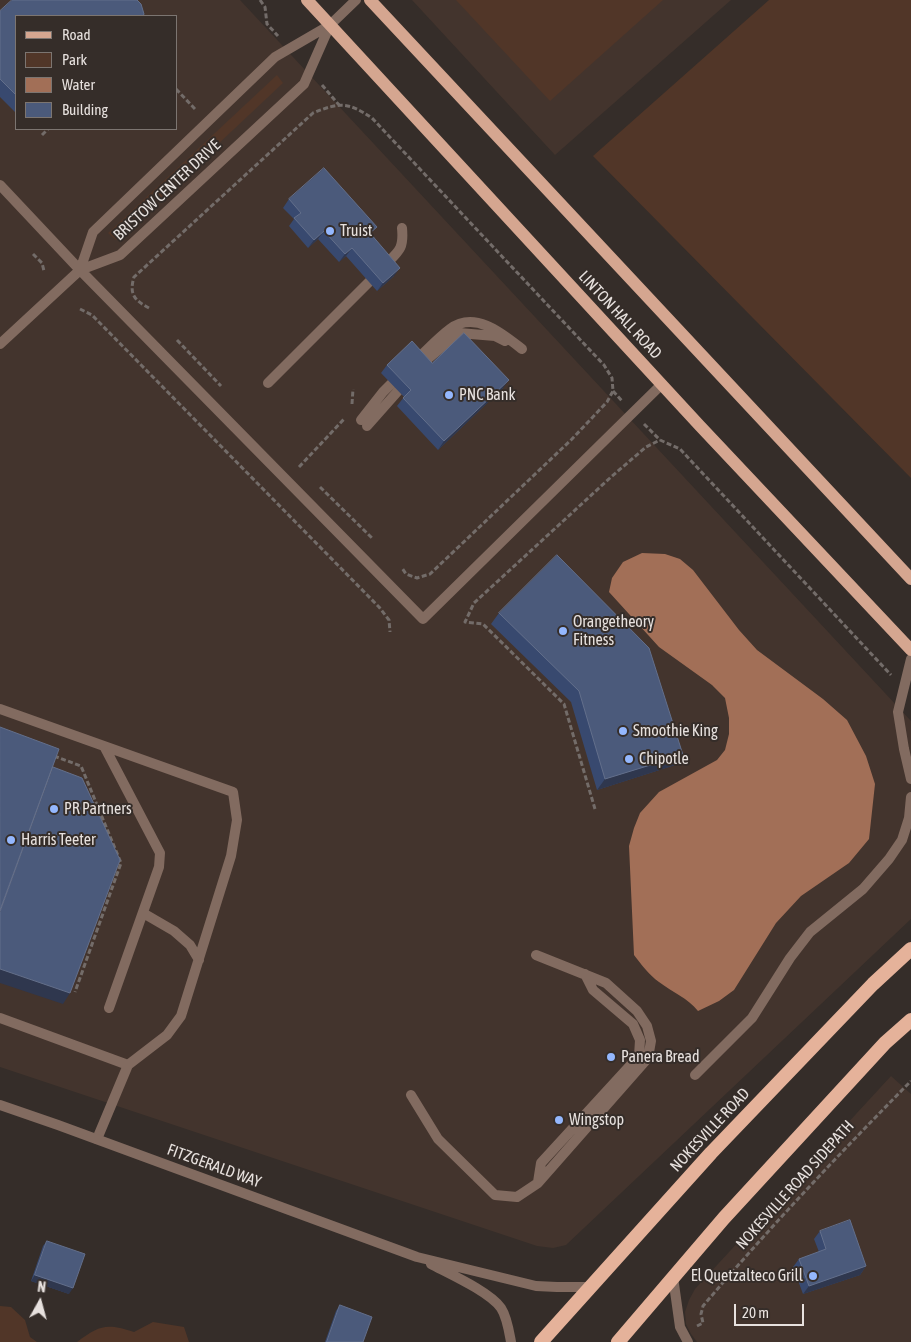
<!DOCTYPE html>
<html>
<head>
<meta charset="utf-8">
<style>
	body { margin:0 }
	#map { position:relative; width:911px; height:1342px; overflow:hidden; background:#352d29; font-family:"Asap Condensed",sans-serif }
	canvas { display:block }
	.legend { position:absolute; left:15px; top:15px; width:162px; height:115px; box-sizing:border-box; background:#352d29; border:1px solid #7c7571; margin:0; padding:6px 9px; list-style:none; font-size:15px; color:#e7e1de }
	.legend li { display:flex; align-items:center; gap:10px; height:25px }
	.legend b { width:25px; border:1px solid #7c7571 }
	.north { position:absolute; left:15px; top:1277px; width:50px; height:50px; -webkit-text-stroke:4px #352d29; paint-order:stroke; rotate:7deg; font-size:14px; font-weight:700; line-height:20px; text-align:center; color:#e7e1de }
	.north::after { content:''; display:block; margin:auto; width:18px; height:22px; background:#e7e1de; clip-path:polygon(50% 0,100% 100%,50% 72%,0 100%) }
	.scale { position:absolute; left:734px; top:1304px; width:70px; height:22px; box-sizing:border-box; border:2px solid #e7e1de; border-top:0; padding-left:6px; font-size:15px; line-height:18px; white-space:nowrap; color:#e7e1de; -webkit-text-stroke:4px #352d29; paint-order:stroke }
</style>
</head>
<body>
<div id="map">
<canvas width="911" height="1342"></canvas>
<ul class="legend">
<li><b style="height:6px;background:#d5a690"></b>Road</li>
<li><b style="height:14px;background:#513628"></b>Park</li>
<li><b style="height:14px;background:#a26f57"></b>Water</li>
<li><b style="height:14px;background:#4b5a7b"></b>Building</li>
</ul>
<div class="north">N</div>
<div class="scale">20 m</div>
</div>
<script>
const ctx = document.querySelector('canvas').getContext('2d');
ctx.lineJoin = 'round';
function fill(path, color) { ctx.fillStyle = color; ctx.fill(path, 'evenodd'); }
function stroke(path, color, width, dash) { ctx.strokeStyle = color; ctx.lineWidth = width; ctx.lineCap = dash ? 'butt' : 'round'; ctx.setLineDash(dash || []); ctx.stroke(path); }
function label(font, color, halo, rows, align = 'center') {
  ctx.font = font + ' "Asap Condensed",sans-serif'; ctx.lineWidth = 4; ctx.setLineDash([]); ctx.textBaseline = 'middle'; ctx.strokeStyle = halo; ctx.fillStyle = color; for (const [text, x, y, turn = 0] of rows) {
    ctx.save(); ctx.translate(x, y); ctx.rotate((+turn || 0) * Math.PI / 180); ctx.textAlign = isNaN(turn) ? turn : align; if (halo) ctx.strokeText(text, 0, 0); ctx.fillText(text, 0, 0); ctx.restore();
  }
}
fill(new Path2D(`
	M0,0H240L911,721V919L566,1245L553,1248L537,1246L0,1067ZM16,16H176V129H16Z
	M412,0H731L555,155Z
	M891,1076L911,1094V1342H697L691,1334L686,1324L685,1312L689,1300L695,1289Z`), '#43342d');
fill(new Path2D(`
	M456,0H663L550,101Z
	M769,0H911V478L593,156Z
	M277,75L283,83L116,240L108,233Z
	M0,1306L11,1307L25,1320L30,1337L37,1342H0Z
	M153,1322L184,1327L189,1342H77C100,1325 106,1323 134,1332Z`), '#513628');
fill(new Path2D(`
	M642,553L665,554L680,559L693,570L739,630L757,650L823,699L847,720L866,756L875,784L869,839L849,863L801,896L776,923L734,990L719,1001L698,1011C688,998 672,992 659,982C649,975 641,964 634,955L629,846L634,828L640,813L659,792L717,760L725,750L729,734V718L725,698L712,685L659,647L609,592L612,578L623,562Z`), '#a26f57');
stroke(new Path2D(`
	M260,0L265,7L267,24L278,36
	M322,85L339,105
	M176,89L196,110
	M42,135L48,129
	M33,254L42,263L44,271
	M149,308C134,300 129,294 134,277L313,113C340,102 348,102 372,118L604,365L612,378L613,391L607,402L572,439L430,574L417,578L406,574L402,568
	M80,309L92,315L379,607L389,620L390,632
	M177,340L221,386
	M613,391L622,401
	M352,404L353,389
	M644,424L660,440L680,449L891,675
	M299,467L345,418
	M320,487L373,539
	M54,756L81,766L121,863L75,992
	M595,809L564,704L483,624L465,622L474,603L611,477L646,447L660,440
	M697,1326L703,1323L701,1314L703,1306C768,1229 840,1153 911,1081`), '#736c69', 3, [5, 2.5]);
stroke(new Path2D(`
	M0,185L80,270L423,619L662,384
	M385,265C399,251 404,249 402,228
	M80,270L93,232L275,57L330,25L356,0
	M0,344L80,270L120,255L304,84L330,25
	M416,360C427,350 438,338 450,329C475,310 503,334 522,349
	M424,362L459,333L495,336L505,341
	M268,383L369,282
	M361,420L383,392L391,384
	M367,426L398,391
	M911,659L898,712L904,749L911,779
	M0,709L233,792L237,820L231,856L181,1016L167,1035L128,1065L97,1139
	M104,746L160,853L159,867L109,1008
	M143,913L174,931L190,945L199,960
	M0,1018L128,1065
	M695,1075L752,1018L790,958L810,932L863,889L889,859L902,840L909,818L911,797
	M411,1095L438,1139L495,1195L517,1197L538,1183L648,1058L651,1041L647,1026L637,1011L606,983L536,955
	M538,1182L541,1163L639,1056L640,1040L633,1024L593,990L585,974`), '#826b60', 10);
stroke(new Path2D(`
	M673,1277L680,1327L688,1342`), '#826b60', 10);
stroke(new Path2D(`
	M0,1105L58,1125L417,1257L536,1286L557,1287H591
	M431,1264C450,1274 490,1292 501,1308C507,1317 509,1331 511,1342`), '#826b60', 10);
stroke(new Path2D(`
	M307,0L700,426L911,650
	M370,0L911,579`), '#d5a690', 12);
stroke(new Path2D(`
	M541,1342L711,1153L873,984L911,949
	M618,1342L724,1218L885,1043L911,1020`), '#e5b29a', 14);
fill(new Path2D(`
	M0,11L16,16V113L0,97Z
	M289,199L371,235L394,276L377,291L346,256L339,262L318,239L308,248L289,226L294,219L283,208Z
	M432,363L503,388L438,450L397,406L404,397L381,373L387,365Z
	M499,613L675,765L597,790L571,702L491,624Z
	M820,1231L866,1266L860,1275L803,1294L793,1267L799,1259L819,1252L814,1239Z
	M47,1241L69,1294L31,1281L43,1246Z
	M340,1305L363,1342H325L336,1311Z`), '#38496f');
fill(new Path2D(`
	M324,231L318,239L308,248L314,240Z
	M352,248L346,256L339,262L345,254Z
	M400,268L394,276L377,291L383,283Z
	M509,380L503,388L438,450L444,441Z
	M683,755L675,765L597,790L605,779Z
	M0,969L70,993L63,1004L0,983Z
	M866,1266L860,1275L803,1294L809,1286Z
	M35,1275L73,1288L69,1294L31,1281Z`), '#2f374e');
const building = new Path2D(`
	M12,0H137L141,4L144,14L143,16H16V95L0,79V11Z
	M324,168L377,227L370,233L400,268L383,283L352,248L345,254L324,231L314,240L294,218L301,213L289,199Z
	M464,333L509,380L444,441L403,398L411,390L387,365L412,341L432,363Z
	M557,555L649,648L683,755L605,779L579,691L499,613Z
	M0,727L59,749L0,910Z
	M53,767L82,778L120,860L70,993L0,969V912Z
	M850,1220L866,1266L809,1286L799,1259L826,1249L820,1231Z
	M47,1241L85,1254L73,1288L35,1275Z
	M340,1305L372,1317L363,1342H327Z`);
fill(building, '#4b5a7b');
stroke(building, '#636f8b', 1);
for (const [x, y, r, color] of [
	[330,231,5,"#94b7fd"],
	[449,395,5,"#94b7fd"],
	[563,631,5,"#94b7fd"],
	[623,731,5,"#94b7fd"],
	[629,759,5,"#94b7fd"],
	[54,809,5,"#94b7fd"],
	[11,840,5,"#94b7fd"],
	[611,1057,5,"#94b7fd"],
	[559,1120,5,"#94b7fd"],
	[813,1276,5,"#94b7fd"]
]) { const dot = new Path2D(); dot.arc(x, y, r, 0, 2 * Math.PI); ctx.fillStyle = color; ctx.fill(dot); stroke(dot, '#352d29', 2); }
label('16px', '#e7e1de', '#352d29', [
	["BRISTOW CENTER DRIVE",167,190,-43],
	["LINTON HALL ROAD",620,315,47],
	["NOKESVILLE ROAD",710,1130,-47],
	["FITZGERALD WAY",214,1166,20],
	["NOKESVILLE ROAD SIDEPATH",795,1185,-48]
]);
label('16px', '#e7e1de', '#352d29', [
	["Truist",340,231],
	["PNC Bank",459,395],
	["Orangetheory",573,622],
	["Fitness",573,640],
	["Smoothie King",633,731],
	["Chipotle",639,759],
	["PR Partners",64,809],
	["Harris Teeter",21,840],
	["Panera Bread",621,1057],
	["Wingstop",569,1120],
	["El Quetzalteco Grill",803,1276,"right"]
], 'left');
</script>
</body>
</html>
